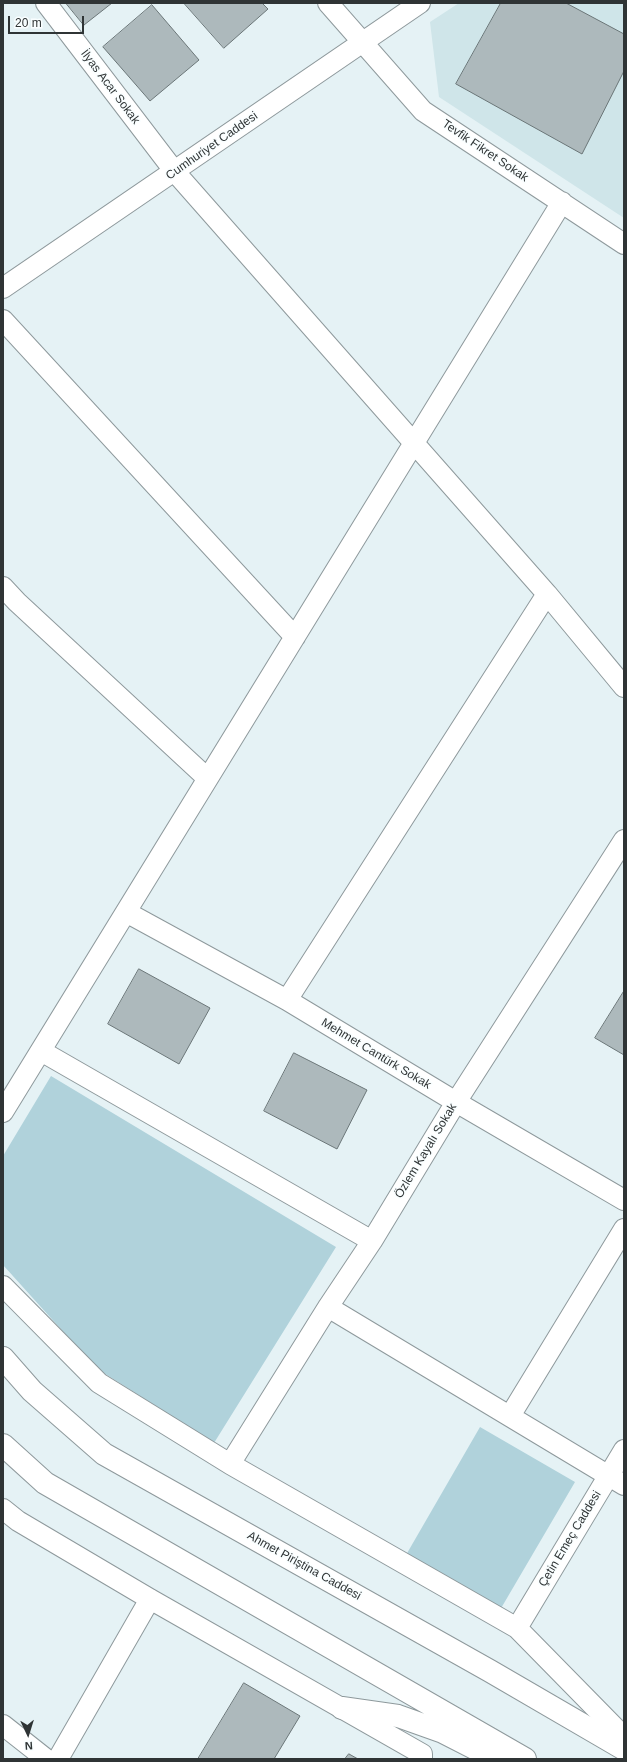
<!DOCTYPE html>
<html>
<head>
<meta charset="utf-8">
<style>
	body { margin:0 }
	#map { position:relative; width:627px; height:1762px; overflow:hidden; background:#e5f2f5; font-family:Arial,sans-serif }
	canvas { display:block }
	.frame { position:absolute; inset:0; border:4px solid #2f3435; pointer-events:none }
	.north { position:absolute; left:8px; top:1714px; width:40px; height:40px; -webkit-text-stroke:3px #f9feff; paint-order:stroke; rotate:176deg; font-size:11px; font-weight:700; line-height:16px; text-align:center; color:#2f3435 }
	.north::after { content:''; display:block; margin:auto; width:14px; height:18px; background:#2f3435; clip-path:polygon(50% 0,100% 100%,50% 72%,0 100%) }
	.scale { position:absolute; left:8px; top:16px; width:76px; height:18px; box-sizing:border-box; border:2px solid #2f3435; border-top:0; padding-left:5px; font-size:12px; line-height:14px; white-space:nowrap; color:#2f3435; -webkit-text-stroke:3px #f9feff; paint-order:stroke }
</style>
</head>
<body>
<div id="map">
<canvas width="627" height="1762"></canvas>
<div class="frame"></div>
<div class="north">N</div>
<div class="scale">20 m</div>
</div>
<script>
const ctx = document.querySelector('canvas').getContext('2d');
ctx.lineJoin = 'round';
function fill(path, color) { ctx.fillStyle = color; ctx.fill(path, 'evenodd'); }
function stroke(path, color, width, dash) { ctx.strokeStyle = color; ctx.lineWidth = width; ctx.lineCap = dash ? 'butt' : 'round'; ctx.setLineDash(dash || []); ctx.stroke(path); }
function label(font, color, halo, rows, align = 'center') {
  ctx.font = font + ' Arial,sans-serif'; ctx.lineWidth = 3; ctx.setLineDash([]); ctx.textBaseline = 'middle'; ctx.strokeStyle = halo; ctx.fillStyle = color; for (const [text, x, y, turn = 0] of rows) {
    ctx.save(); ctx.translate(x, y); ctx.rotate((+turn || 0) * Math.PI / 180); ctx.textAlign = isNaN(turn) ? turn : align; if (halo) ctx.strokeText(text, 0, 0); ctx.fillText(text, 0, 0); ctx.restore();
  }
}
fill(new Path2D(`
	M459,3H624V218L439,97L430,22Z`), '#cfe5e9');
fill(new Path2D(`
	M51,1076L336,1247L214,1443L96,1368L3,1265V1156Z
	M480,1427L575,1482L500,1610L406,1555Z`), '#b0d2db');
const building = new Path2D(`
	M66,3H112L84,25Z
	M184,3H262L268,9L224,48Z
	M501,3H566L624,34V71L582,154L456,84Z
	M152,5L199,60L150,101L103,47Z
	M139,969L210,1008L179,1064L108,1024Z
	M624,991V1055L595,1038Z
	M294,1053L367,1090L337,1149L264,1111Z
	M244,1683L300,1716L274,1759H198Z
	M349,1754L358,1759H345Z`);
fill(building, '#adb9bc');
stroke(building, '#6b7678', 1);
const street = new Path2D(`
	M46,3L175,172L547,594L624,687
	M328,3L423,111L624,244
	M3,288L420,3
	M3,320L295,637
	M3,587L17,602L207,778
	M126,912L287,1000L456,1102L624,1200
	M287,1000L547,594
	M41,1051L372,1241
	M3,1112L562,202
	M3,1286L99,1383L230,1464L517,1628L624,1737
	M328,1307L624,1485
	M510,1416L624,1229
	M230,1464L328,1307L372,1241L456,1102L624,840
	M3,1509L18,1521L150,1599L422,1754V1759
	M517,1628L624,1450
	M3,1725L46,1759
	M58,1759L150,1599`);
const secondary = new Path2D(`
	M3,1358L32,1391L104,1454L490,1671L624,1749
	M3,1445L45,1483L525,1759
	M342,1708L398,1716L443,1732L490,1756L511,1759`);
stroke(street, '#8e999c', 22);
stroke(secondary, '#8e999c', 24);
stroke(street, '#fff', 20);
stroke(secondary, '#fff', 22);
label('12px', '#2f3435', '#f9feff', [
	["İlyas Acar Sokak",110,87,53],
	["Cumhuriyet Caddesi",212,146,-35],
	["Tevfik Fikret Sokak",485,151,34],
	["Mehmet Cantürk Sokak",376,1054,31],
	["Özlem Kayalı Sokak",426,1151,-59],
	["Çetin Emeç Caddesi",570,1539,-59],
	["Ahmet Piriştina Caddesi",304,1566,29]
]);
</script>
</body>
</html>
